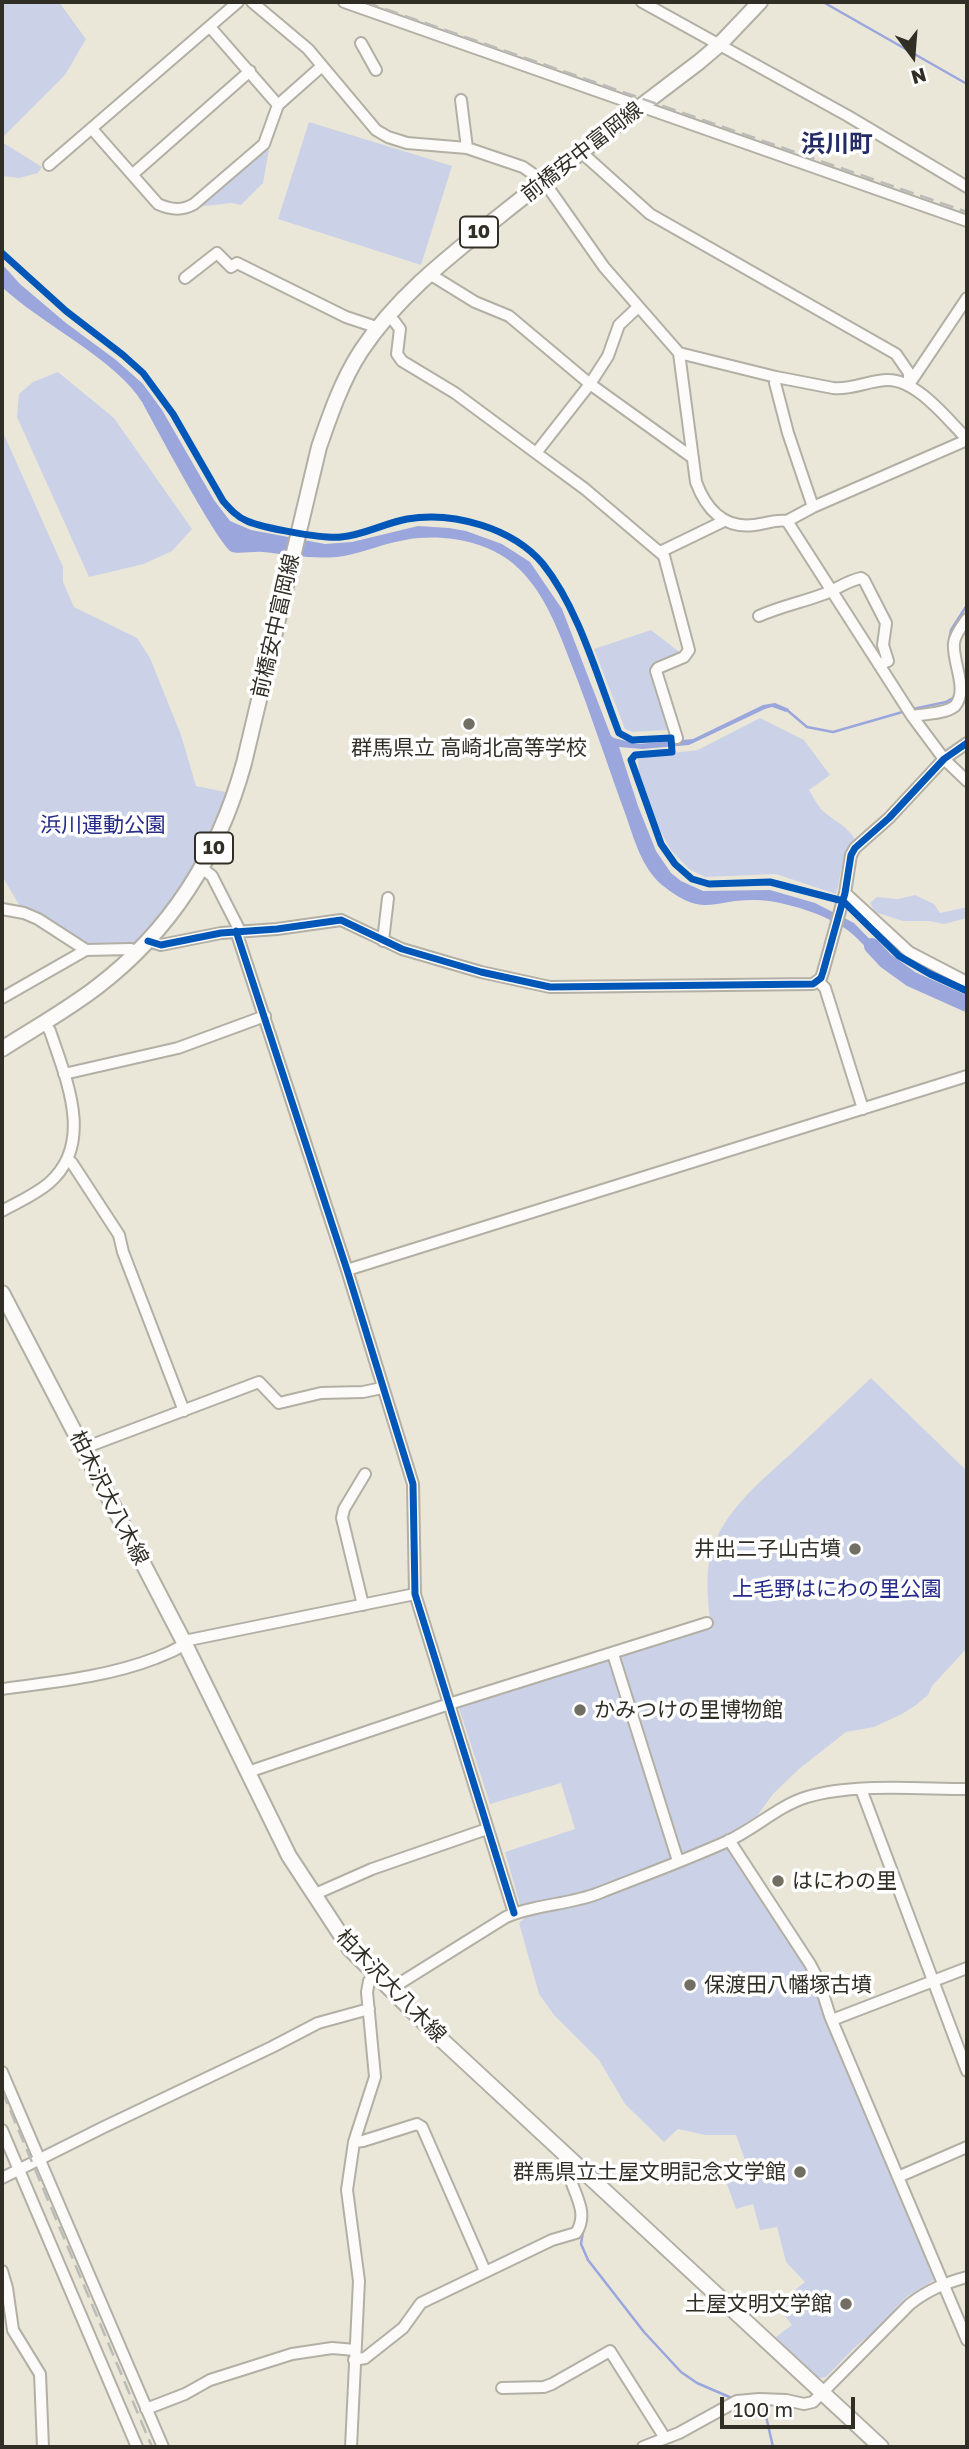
<!DOCTYPE html>
<html>
<head>
<meta charset="utf-8">
<style>
	body { margin:0 }
	#map { position:relative; width:969px; height:2449px; overflow:hidden; background:#eae7d9; font-family:"Golos Text",sans-serif }
	canvas { display:block }
	.frame { position:absolute; inset:0; border:4px solid #302e25; pointer-events:none }
	.north { position:absolute; left:878px; top:21px; width:70px; height:70px; -webkit-text-stroke:5px #fff; paint-order:stroke; rotate:164deg; font-size:19px; font-weight:700; line-height:28px; text-align:center; color:#302e25 }
	.north::after { content:''; display:block; margin:auto; width:24px; height:32px; background:#302e25; clip-path:polygon(50% 0,100% 100%,50% 72%,0 100%) }
	.scale { position:absolute; left:720px; top:2397px; width:135px; height:32px; box-sizing:border-box; border:4px solid #302e25; border-top:0; padding-left:9px; font-size:21px; line-height:24px; white-space:nowrap; color:#302e25; -webkit-text-stroke:5px #fff; paint-order:stroke }
</style>
</head>
<body>
<div id="map">
<canvas width="969" height="2449"></canvas>
<div class="frame"></div>
<div class="north">N</div>
<div class="scale">100 m</div>
</div>
<script>
const ctx = document.querySelector('canvas').getContext('2d');
ctx.lineJoin = 'round';
function fill(path, color) { ctx.fillStyle = color; ctx.fill(path, 'evenodd'); }
function stroke(path, color, width, dash) { ctx.strokeStyle = color; ctx.lineWidth = width; ctx.lineCap = dash ? 'butt' : 'round'; ctx.setLineDash(dash || []); ctx.stroke(path); }
function label(font, color, halo, rows, align = 'center') {
  ctx.font = font + ' "Golos Text","Noto Sans JP",sans-serif'; ctx.lineWidth = 7; ctx.setLineDash([]); ctx.textBaseline = 'middle'; ctx.strokeStyle = halo; ctx.fillStyle = color; for (const [text, x, y, turn = 0] of rows) {
    ctx.save(); ctx.translate(x, y); ctx.rotate((+turn || 0) * Math.PI / 180); ctx.textAlign = isNaN(turn) ? turn : align; if (halo) ctx.strokeText(text, 0, 0); ctx.fillText(text, 0, 0); ctx.restore();
  }
}
fill(new Path2D(`
	M2,2H59L86,39L65,75L2,138Z
	M309,122L452,166L421,265L278,219Z
	M2,142L42,167L38,173L19,178L2,176Z
	M270,144L263,183L241,205L232,203L195,207Z
	M58,372L114,418L192,529L172,551L144,564L89,577L17,417L19,394L33,382Z
	M2,430L63,567V582L74,607L137,638L150,658L181,735L196,786L231,793C215,847 173,900 138,944L132,947L89,946L21,908L2,876Z
	M651,630L682,654L655,665L652,668L668,723L667,730L632,732L625,729L594,649Z
	M760,718L804,740L830,775L809,790C813,796 817,805 822,810C834,821 848,826 856,841C840,857 842,874 836,894L776,874L705,877L689,869L671,850L662,834L639,774L638,757L698,750Z
	M915,895L934,904L940,913L967,907V918L944,924L930,921H903L875,912L870,903L877,897L898,899Z
	M871,1378L967,1471V1648L932,1686L928,1695L916,1705L902,1714L874,1727L846,1732L799,1769L773,1794L757,1816L728,1835V1848L810,1974L830,2030L935,2275L934,2280L906,2297L877,2329L854,2348L826,2377L816,2379L772,2340L792,2325L776,2305L805,2282L786,2262L777,2227L760,2230L753,2204L736,2209L727,2184L750,2174L736,2135H705L678,2129L664,2142L625,2104L599,2060L554,2015L539,1994L519,1923L524,1919L505,1852L575,1829L561,1783L490,1804L458,1705L711,1627C708,1604 705,1579 710,1557C721,1511 764,1479 796,1449C821,1425 846,1402 871,1378Z`), '#cbd2e8');
fill(new Path2D(`
	M2,264L20,284L66,323L116,360L143,384L162,410L214,500L230,521L251,530L325,544L352,542L418,526L449,528L466,531L502,544L530,562L562,609L611,736L614,738L638,744L693,739L763,705L775,703L789,709L786,712L772,707L765,709L689,745L642,749L619,747L638,806L656,851L671,873L681,881L703,891L770,890L815,903L854,923L887,957L881,963C871,953 861,941 850,932C831,916 782,900 756,900C711,899 705,919 662,885C641,867 634,838 625,813C607,764 591,714 572,666C559,632 545,593 518,568C490,541 442,533 405,540C385,543 365,552 344,556C318,560 290,555 263,552C255,551 238,554 232,552C220,548 153,422 142,402C117,360 40,323 2,287Z`), '#9aa6dc');
stroke(new Path2D(`
	M823,2L967,84
	M949,642L951,630L967,605
	M913,709L946,702L956,696
	M787,710L807,727L833,732L906,711
	M584,2225L581,2244L588,2260L644,2332L681,2372L697,2383L734,2399
	M763,2403L773,2447`), '#9aa6dc', 2.5);
stroke(new Path2D(`
	M872,946L886,961L911,979L967,1004`), '#9aa6dc', 16);
const minor = new Path2D(`
	M252,2L308,49L376,130L388,137L407,143L467,148L523,167L533,174L550,190L604,267L679,353L776,377L833,388C851,390 868,381 886,380C916,378 948,420 967,439
	M344,2L967,221
	M642,2L848,116L967,187
	M210,27L278,105
	M361,43L376,70
	M461,100L467,148
	M92,129L158,204C171,210 182,211 194,204L264,144L278,105L322,66
	M581,152L650,214L896,354L909,373V385
	M49,165L238,2
	M133,174L250,71
	M428,273L475,302L509,316L590,384L693,458
	M185,278L217,253L231,267L237,263L346,317L379,328
	M387,317L394,321L400,329L397,354L402,361L455,393L536,453L585,489L664,556L689,650L684,657L658,668L656,671L677,738
	M679,353L696,482C706,509 724,529 754,525C765,524 776,519 787,521L912,716L944,759L967,781
	M776,377L775,383L788,433L813,507
	M910,383L967,298
	M536,453L590,384L608,356L619,325L638,307
	M787,521L813,507L967,440
	M660,552L724,521
	M759,616C782,606 803,602 824,594C837,589 847,581 861,578L864,580L886,623L883,645L888,661L880,664
	M912,716C924,714 945,714 955,706C969,689 952,663 954,643C955,634 962,626 967,619
	M202,868L212,876L240,931
	M845,893L909,952L967,982
	M2,909L24,913L38,919L86,950L131,949L138,952
	M236,931L347,1270L413,1484L415,1594L514,1913
	M148,941L161,945L221,933L277,929L341,920L402,949L481,972L550,987L813,984L821,978L823,972L845,893L851,855L855,848L889,818L944,759L967,743
	M383,941L388,898
	M818,981L825,988L863,1109
	M2,998L86,950
	M64,1074L178,1048L265,1016
	M67,1159L72,1163L119,1235L123,1252L184,1411
	M2,1211C18,1202 35,1195 49,1183C95,1143 66,1079 50,1031L44,1022
	M347,1270L967,1076
	M84,1448L259,1382L279,1403L321,1393L363,1392L382,1388
	M363,1605L342,1518L344,1509L365,1474
	M613,1654L678,1861
	M2,1689C54,1682 107,1677 156,1658C168,1653 180,1649 189,1640L415,1594
	M248,1772L449,1704L707,1623
	M861,1789L967,2071
	M729,1840L810,1964L819,1981L830,2016L967,2340
	M313,1895L372,1869L487,1829
	M389,1990L506,1917C535,1904 569,1905 599,1893C642,1876 686,1860 728,1841C756,1828 778,1806 807,1797C853,1783 919,1789 967,1789
	M832,2020L967,1968
	M2,2072L163,2447
	M2,2130L137,2447
	M354,2142L363,2141L417,2124L422,2127L485,2271
	M898,2177L967,2147
	M2,2178L104,2127L272,2047L318,2023L369,2009
	M2,2271L7,2288L13,2330L40,2374L43,2447
	M354,2360L365,2358L403,2328L421,2303L552,2240L576,2233C594,2206 560,2182 572,2160
	M502,2388L544,2387L552,2384L610,2351L665,2438
	M146,2409L185,2394L210,2380L292,2354L332,2348L355,2350
	M351,2447L359,2281L347,2190L354,2142L375,2077L367,1992L369,1981L376,1975
	M643,2447L679,2433L737,2401L759,2399L786,2400L804,2404L813,2402L910,2304C928,2290 945,2283 967,2277`);
const major = new Path2D(`
	M2,1049C33,1029 67,1010 97,987C173,929 219,854 244,763L319,447C330,415 342,380 361,351C398,295 451,255 502,214C566,163 633,112 699,62L719,45L760,2
	M2,1293L185,1644L289,1856L350,1949L444,2042L881,2447`);
stroke(minor, '#b2afa5', 14);
stroke(major, '#b2afa5', 18);
stroke(minor, '#fcfbf9', 10);
stroke(major, '#fcfbf9', 14);
stroke(new Path2D(`
	M365,2L967,212
	M2,2091L152,2447`), '#bbbbb8', 2.5, [14, 7]);
stroke(new Path2D(`
	M2,253L66,311L123,355L143,373L173,414L223,501C230,509 237,517 247,521C263,528 323,539 341,537C364,535 385,523 407,519C453,511 513,528 543,564C579,609 598,679 619,733L632,740L671,738L672,752L635,755L631,760L661,844L675,864L692,879L709,884L770,882L843,901L899,956L930,974L967,991
	M236,931L347,1270L413,1484L415,1594L514,1913
	M148,941L161,945L221,933L277,929L341,920L402,949L481,972L550,987L813,984L821,978L823,972L845,893L851,855L855,848L889,818L944,759L967,743`), '#0057b8', 7);
for (const [x, y, r, color] of [
	[469,724,7,"#716f64"],
	[855,1549,7,"#716f64"],
	[580,1710,7,"#716f64"],
	[778,1881,7,"#716f64"],
	[690,1985,7,"#716f64"],
	[800,2172,7,"#716f64"],
	[846,2304,7,"#716f64"]
]) { const dot = new Path2D(); dot.arc(x, y, r, 0, 2 * Math.PI); ctx.fillStyle = color; ctx.fill(dot); stroke(dot, '#fff', 2.5); }
for (const [x, y, w] of [
	[479,232,38],
	[214,848,38]
]) { const box = new Path2D(); box.roundRect(x - w / 2, y - 15.5, w, 31, 5); ctx.fillStyle = '#fff'; ctx.fill(box); stroke(box, '#302e25', 2); }
label('bold 19px', '#302e25', null, [
	["10",479,232],
	["10",214,848]
]);
label('21px', '#302e25', '#fff', [
	["前橋安中富岡線",582,152,-38],
	["前橋安中富岡線",276,626,-77],
	["柏木沢大八木線",109,1498,63],
	["柏木沢大八木線",391,1986,46]
]);
label('21px', '#302e25', '#fff', [
	["群馬県立 高崎北高等学校",469,748,"center"],
	["井出二子山古墳",841,1549],
	["かみつけの里博物館",594,1710,"left"],
	["はにわの里",792,1881,"left"],
	["保渡田八幡塚古墳",704,1985,"left"],
	["群馬県立土屋文明記念文学館",786,2172],
	["土屋文明文学館",832,2304]
], 'right');
label('21px', '#262a8a', '#fff', [
	["浜川運動公園",103,825],
	["上毛野はにわの里公園",837,1589]
]);
label('bold 24px', '#242c65', '#fff', [
	["浜川町",837,144]
]);
</script>
</body>
</html>
